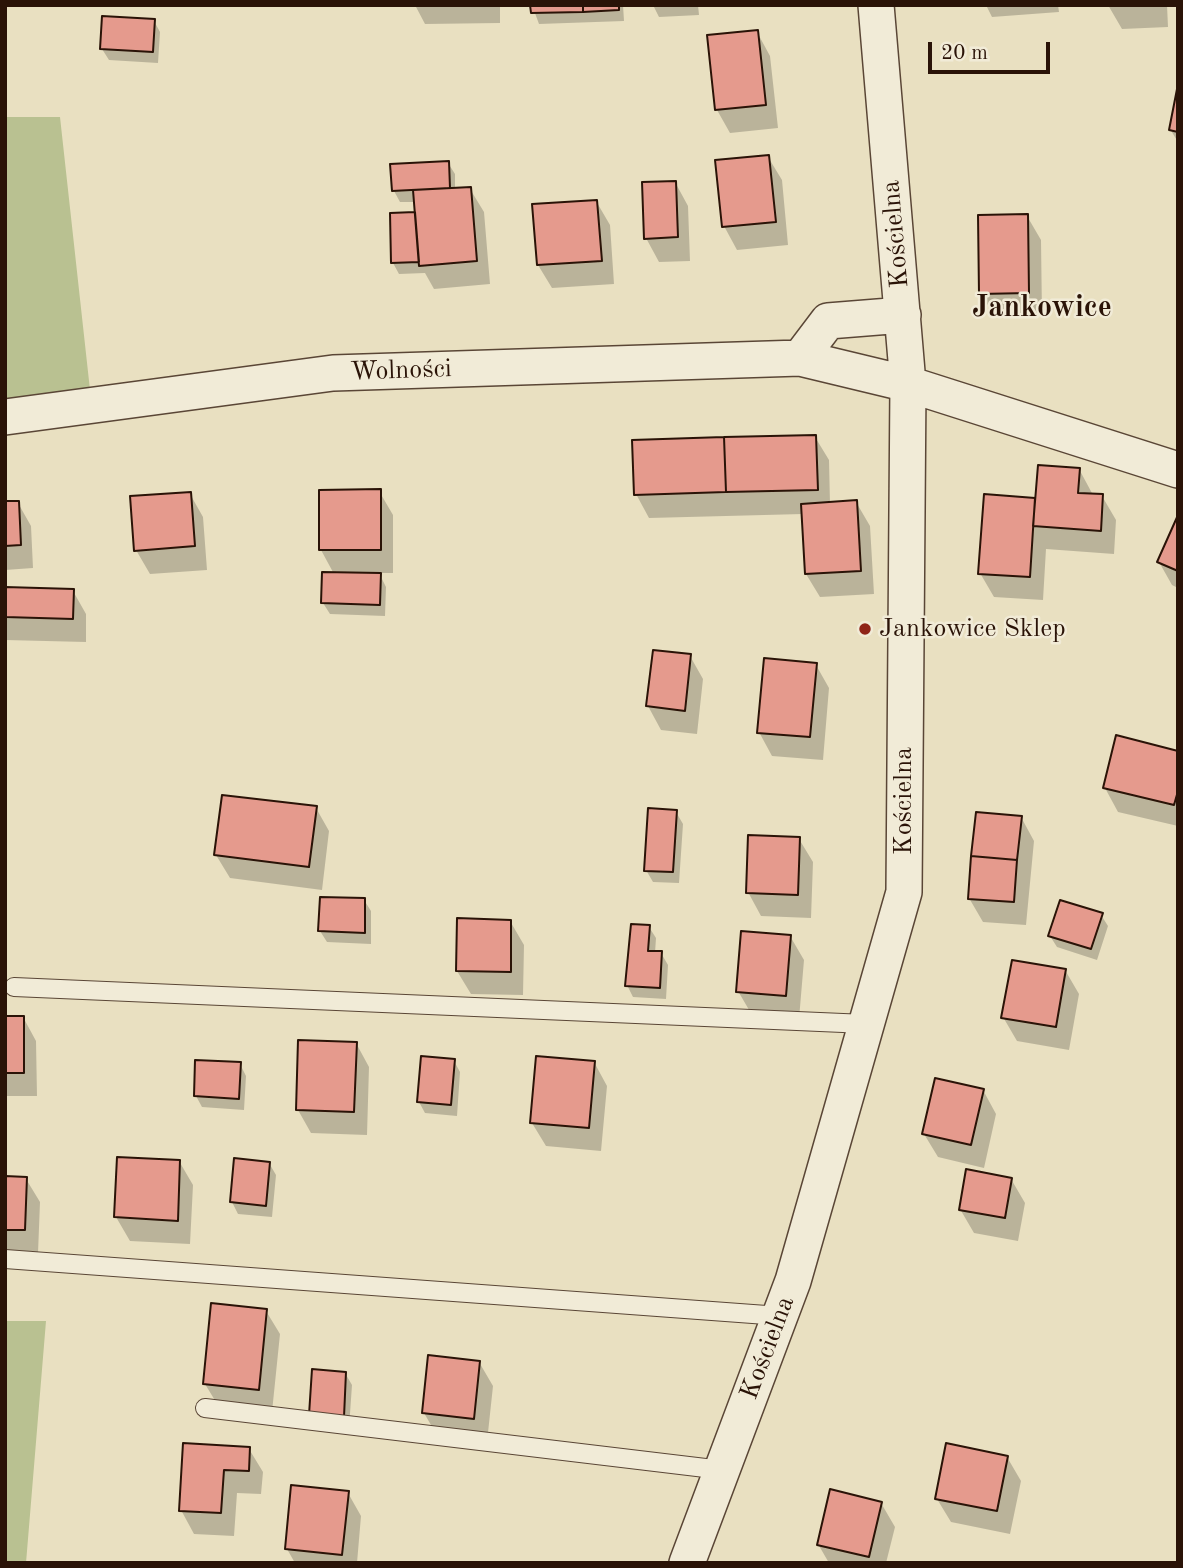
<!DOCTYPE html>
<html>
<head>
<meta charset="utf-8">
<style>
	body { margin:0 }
	#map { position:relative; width:1183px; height:1568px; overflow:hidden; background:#e9e0c1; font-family:"Old Standard TT",serif }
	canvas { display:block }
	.frame { position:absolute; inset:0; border:7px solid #2a1307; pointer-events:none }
	.scale { position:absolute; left:928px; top:42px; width:122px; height:32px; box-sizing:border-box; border:4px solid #2a1307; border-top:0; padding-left:9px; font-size:21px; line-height:24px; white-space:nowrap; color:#2a1307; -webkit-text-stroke:5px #f1ebd7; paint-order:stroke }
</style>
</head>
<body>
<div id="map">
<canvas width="1183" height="1568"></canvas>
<div class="frame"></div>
<div class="scale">20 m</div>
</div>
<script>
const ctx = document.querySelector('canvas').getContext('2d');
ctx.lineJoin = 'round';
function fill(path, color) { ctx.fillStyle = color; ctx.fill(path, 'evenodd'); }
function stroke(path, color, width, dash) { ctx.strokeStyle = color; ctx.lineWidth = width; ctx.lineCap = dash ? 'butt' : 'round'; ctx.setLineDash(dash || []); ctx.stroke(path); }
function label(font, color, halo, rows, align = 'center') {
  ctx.font = font + ' "Old Standard TT",serif'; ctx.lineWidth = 5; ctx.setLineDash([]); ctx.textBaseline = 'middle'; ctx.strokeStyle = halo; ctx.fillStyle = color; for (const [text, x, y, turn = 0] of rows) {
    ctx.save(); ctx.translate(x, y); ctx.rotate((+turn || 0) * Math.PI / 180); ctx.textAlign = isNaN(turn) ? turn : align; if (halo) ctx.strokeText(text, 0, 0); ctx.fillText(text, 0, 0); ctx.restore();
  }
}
fill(new Path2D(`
	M5,117H60L90,390L5,399Z
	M5,1321H46L26,1563H5Z`), '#b9c191');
fill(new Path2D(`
	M415,5H500V23L425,24Z
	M532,5H623L624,21L539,24Z
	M698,5L699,15L659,17L653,5Z
	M986,5H1058L1059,12L992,17Z
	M1108,5H1167L1168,27L1122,29Z
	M154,21L160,32L158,63L109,60L102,49Z
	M757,32L770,56L778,128L730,133L717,110Z
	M1178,93V142L1170,129Z
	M768,157L782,180L788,245L737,250L724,226Z
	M448,163L455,174V189H470L484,212L490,284L434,289L425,273L399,274L393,263L417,213L416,202H400L394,191Z
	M675,182L688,206L690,261L659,262L646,238Z
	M596,201L610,225L614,284L552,288L538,265Z
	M1027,216L1041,240L1042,316L995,317L981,294Z
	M815,437L829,460L830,504L856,502L870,526L874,594L820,597L806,574L803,514L649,518L636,494Z
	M1079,469L1093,495L1102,496L1116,520L1114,554L1046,549L1043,600L994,597L980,573L985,496L1037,499Z
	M379,491L393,515V573H379L386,587L385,616L330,614L323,603L334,574L321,550Z
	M190,494L203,517L207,570L150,574L136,550Z
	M5,503H18L31,526L33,568L5,570Z
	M1178,519V588L1172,585L1159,562Z
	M5,589L73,591L86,614V642L5,640Z
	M690,656L703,679L697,734L661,730L648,706Z
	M816,665L829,688L823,760L772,756L759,732Z
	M1178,752V826L1118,812L1105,788Z
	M316,808L329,831L322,890L230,878L216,855Z
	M676,812L683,824L679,883L653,882L646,870Z
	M1021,817L1034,841L1026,925L983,922L969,898Z
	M799,839L813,862L811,918L761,916L748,892Z
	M364,900L371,911V944L327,942L320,931Z
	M1101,915L1108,926L1097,960L1057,947L1050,936Z
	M510,921L524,945L523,995L471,994L457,971Z
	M649,927L656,938L655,953H661L668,965L666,999L633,997L627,985Z
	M790,936L804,960L799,1019L752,1015L738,991Z
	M1065,970L1079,994L1069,1050L1017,1041L1003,1017Z
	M23,1017L36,1041L37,1096H5V1018Z
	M356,1043L369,1067L367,1135L311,1133L298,1110Z
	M454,1061L460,1072L457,1116L425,1113L419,1102Z
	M594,1062L607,1086L601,1151L546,1146L532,1123Z
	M240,1064L246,1076L244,1110L202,1107L196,1096Z
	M983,1090L996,1114L984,1168L938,1157L924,1134Z
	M179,1161L193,1185L190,1244L130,1241L116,1217Z
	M269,1163L276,1175L272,1217L238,1214L232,1202Z
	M5,1178L26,1179L40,1202L38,1253L5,1252Z
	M1011,1179L1025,1203L1018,1241L974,1233L960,1209Z
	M266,1311L280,1334L272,1412L219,1407L205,1384Z
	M479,1362L493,1386L487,1442L438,1437L424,1413Z
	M345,1373L352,1385L349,1428L311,1414Z
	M184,1445L249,1449L263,1472L261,1494L237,1493L234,1536L194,1534L181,1510Z
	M1007,1457L1021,1481L1010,1534L951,1522L937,1499Z
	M348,1493L361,1516L357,1563H295L287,1549Z
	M881,1503L895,1527L886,1563H829L818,1544Z`), '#0003');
const building = new Path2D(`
	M530,5H583V12L531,13Z
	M583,5H619V10L583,12Z
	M102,16L155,19L153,52L100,49Z
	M758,30L766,105L715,110L707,35Z
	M1178,84V132L1169,130Z
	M769,155L776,222L722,227L715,160Z
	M449,161L450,188L392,191L390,164Z
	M676,181L678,237L644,239L642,182Z
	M471,187L477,261L419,266L413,190Z
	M597,200L602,261L537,265L532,204Z
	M415,212L419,262L391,263L390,213Z
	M1028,214L1029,293L979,294L978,215Z
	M816,435L818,490L726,492L724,437Z
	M724,437L726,492L634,495L632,440Z
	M1038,465L1080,468L1078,493L1103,494L1101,531L1033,526Z
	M381,489V550H319V490Z
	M191,492L195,546L134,551L130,496Z
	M984,494L1035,498L1030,577L978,574Z
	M857,500L861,571L805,574L801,504Z
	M5,501H19L21,545L5,546Z
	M1178,515V571L1157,562Z
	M322,572L381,573L380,605L321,603Z
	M5,587L74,589L73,619L5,617Z
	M653,650L691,654L685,711L646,706Z
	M764,658L817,663L810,737L757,733Z
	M1116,735L1178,751V791L1174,805L1103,788Z
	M222,795L317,806L309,867L214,855Z
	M648,808L677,810L673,872L644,871Z
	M976,812L1022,816L1017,860L971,856Z
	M748,835L800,837L798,895L746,893Z
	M971,856L1017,860L1014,902L968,899Z
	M320,897L365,898V933L318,931Z
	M1060,900L1103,913L1091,949L1048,936Z
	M457,918L511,920V972L456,971Z
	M631,924L650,925L648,951H662L660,988L625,986Z
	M741,931L791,935L786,996L736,992Z
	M1012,960L1066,969L1056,1027L1001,1018Z
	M5,1016H24V1073H5Z
	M298,1040L357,1042L354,1112L296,1110Z
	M421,1056L455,1059L451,1105L417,1102Z
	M536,1056L595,1061L589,1128L530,1123Z
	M195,1060L241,1062L239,1099L194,1096Z
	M935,1078L984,1089L971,1145L922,1134Z
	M117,1157L180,1160L178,1221L114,1217Z
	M234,1158L270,1162L266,1206L230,1202Z
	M966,1169L1012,1178L1005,1218L959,1210Z
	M5,1176L27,1177L25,1230H5Z
	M211,1303L267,1309L259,1390L203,1384Z
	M428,1355L480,1361L474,1419L422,1413Z
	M312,1369L346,1372L344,1417L309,1415Z
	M183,1443L250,1447L249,1471L224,1470L221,1513L179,1511Z
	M946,1443L1008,1456L997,1511L935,1499Z
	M291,1485L349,1491L342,1555L285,1549Z
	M830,1489L882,1502L869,1557L817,1545Z`);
fill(building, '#e59a8d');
stroke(building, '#2a1307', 2);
const service = new Path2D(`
	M14,987L866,1024
	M5,1259L780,1316
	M205,1408L722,1470`);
const minor = new Path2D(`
	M800,358L828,321L903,315
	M5,417L333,373L800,358L908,384L1178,470
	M687,1563L793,1281L904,892L908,384L876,5`);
stroke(service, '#5a4636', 20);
stroke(minor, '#5a4636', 38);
stroke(service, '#f1ebd7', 18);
stroke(minor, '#f1ebd7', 35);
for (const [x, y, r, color] of [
	[865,629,7,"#8f2418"]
]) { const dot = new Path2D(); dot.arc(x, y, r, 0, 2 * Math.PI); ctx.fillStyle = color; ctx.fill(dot); stroke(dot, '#f1ebd7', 2.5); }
label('26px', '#2a1307', '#f1ebd7', [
	["Kościelna",896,234,-95],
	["Wolności",401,371,-2],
	["Kościelna",904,801,-90],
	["Kościelna",768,1348,-69]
]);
label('26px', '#2a1307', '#f1ebd7', [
	["Jankowice Sklep",879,629]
], 'left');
label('bold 30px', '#2a1307', '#f1ebd7', [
	["Jankowice",1042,308]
]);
</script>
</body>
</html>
